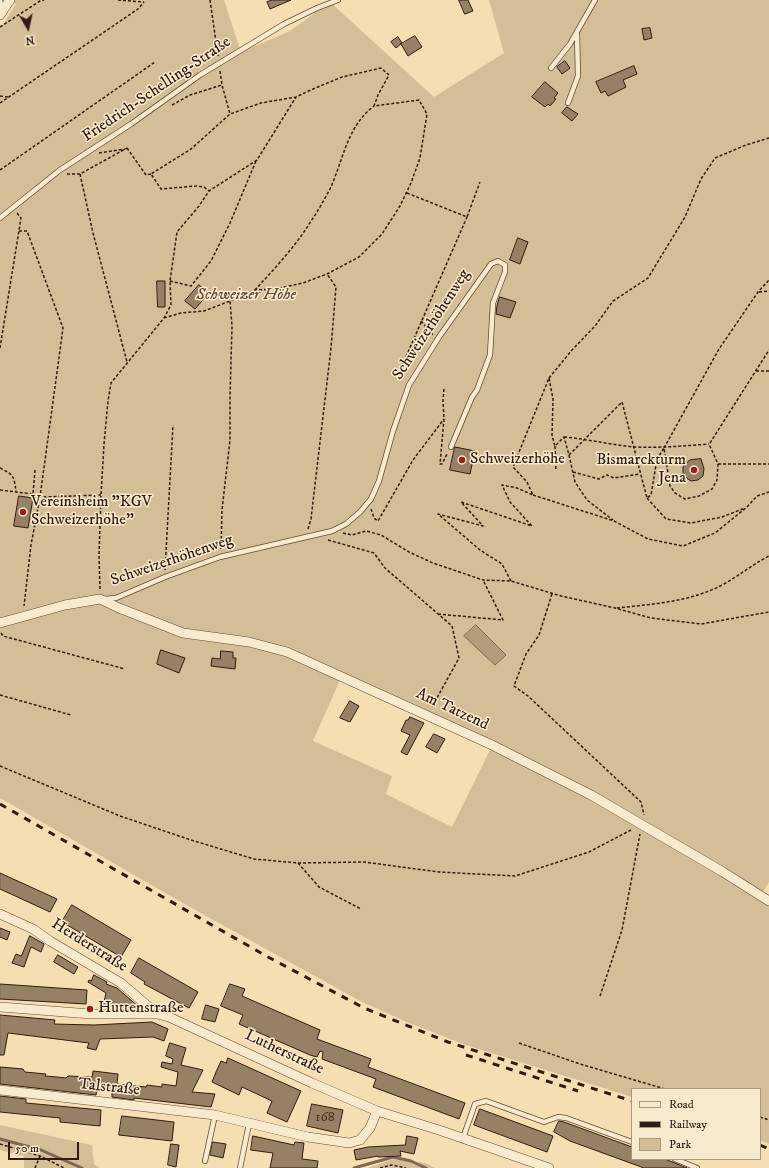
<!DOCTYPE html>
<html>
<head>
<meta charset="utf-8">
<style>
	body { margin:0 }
	#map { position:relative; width:769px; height:1168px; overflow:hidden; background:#f5dfb2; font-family:"IM FELL DW Pica",serif }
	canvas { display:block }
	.legend { position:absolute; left:631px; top:1088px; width:130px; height:72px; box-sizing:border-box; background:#f8eacd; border:1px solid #a89782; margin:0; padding:5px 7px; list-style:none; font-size:12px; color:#301b12 }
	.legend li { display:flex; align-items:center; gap:8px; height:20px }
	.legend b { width:20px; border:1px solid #a89782 }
	.north { position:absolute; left:8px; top:8px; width:40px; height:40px; -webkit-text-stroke:3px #f8eacd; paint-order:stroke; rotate:171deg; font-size:11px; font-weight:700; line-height:16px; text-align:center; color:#301b12 }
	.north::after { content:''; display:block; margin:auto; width:14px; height:18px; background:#301b12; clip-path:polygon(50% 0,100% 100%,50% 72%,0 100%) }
	.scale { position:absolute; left:8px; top:1142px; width:71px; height:18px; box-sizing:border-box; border:2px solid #301b12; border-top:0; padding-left:5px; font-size:12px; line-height:14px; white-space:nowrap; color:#301b12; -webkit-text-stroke:3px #f8eacd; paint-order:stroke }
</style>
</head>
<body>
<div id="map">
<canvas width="769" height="1168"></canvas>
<ul class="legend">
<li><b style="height:5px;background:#f8eacd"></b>Road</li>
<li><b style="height:5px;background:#301b12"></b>Railway</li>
<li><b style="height:11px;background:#d4be97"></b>Park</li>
</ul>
<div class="north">N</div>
<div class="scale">50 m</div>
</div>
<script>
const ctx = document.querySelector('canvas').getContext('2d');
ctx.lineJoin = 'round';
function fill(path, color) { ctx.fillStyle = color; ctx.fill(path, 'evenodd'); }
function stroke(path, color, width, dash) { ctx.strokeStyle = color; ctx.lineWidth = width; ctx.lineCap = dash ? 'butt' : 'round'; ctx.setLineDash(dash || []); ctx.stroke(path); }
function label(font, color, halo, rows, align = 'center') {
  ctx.font = font + ' "IM FELL DW Pica",serif'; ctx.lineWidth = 3; ctx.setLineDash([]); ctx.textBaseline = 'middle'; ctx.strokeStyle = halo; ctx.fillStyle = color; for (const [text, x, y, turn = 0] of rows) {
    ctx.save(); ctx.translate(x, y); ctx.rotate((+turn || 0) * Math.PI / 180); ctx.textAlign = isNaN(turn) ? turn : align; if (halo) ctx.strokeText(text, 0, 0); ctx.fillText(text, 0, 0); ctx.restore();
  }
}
fill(new Path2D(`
	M15,0H224L241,52L290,31L330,2L434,97L504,53L489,0H769V882L762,894L727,870L591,792L494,743L287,649L251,639L247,646L285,655L340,680L313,741L392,776L386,794L452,827L491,748C585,796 680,846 769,904V1144L760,1140V1089H632V1097L463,1044L407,1022L360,1001L181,902L0,798V29L16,4L13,3Z
	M0,1125L92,1145L94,1164L100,1168H24V1156L0,1150Z
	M393,1159L425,1163L435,1168H368Z`), '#d4be97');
const water = new Path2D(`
	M476,625L506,655L495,665L464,636Z`);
fill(water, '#b29c7c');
stroke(water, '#7e6852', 1);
stroke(new Path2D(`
	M0,1139L41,1150L82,1168
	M354,1168L393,1157L411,1161L426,1168`), '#7e6852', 3);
const building = new Path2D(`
	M273,0H291L270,9L267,2Z
	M459,0H468L473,11L465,14Z
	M650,28L652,38L644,40L642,29Z
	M415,36L422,47L408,56L401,44Z
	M398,37L402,43L396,48L391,42Z
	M565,61L570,68L562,74L557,67Z
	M634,66L637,74L623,80L626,87L608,96L605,91L601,93L596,82Z
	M545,82L558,93L554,98L556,99L550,106L548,104L545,107L532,97Z
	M567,107L578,114L572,121L562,113Z
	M518,238L528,242L520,264L510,260Z
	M157,281H165V307H158Z
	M199,285L209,293L195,309L185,301Z
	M500,297L516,302L510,318L496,314L497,306Z
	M455,447L475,451L470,474L450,470Z
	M701,459L704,469L703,476L698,480L691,481L688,479L683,474V467L685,464L690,460Z
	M19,496L33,498L28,528L14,526Z
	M161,650L185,658L179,673L157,664Z
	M221,651L233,652V658H236L235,669L211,666L212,658L220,659Z
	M350,701L359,706L350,722L340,718Z
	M410,717L424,723L407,755L401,752L410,735L401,731L406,720H408Z
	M434,734L445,739L437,753L426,747Z
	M0,873L57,899L50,912L0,889Z
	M72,905L131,940L121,957L62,922Z
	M0,928L10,932L7,940L0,937Z
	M30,936L44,944L41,952L31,947L24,967L12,963L16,954L21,956Z
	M58,955L78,967L74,974L54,962Z
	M139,958L198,992L189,1008L144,984L145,982L131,973Z
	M94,975L107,982L106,984L117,988L140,1008L103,1006L106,993L88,982L89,980L91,981Z
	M0,984L87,990L86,1004L0,999Z
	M230,984L245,989L242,996L320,1030L317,1039L371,1059L368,1067L465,1103L459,1119L373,1087L376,1079L322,1059L323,1052L320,1051L317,1057L310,1055L239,1024L243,1015L221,1006Z
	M206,1005L219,1009L215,1022L202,1019Z
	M0,1015L55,1020L54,1024L94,1025L152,1022L168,1029L164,1041L153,1037L100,1039L96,1050L87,1048L89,1043L8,1033L4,1055H0Z
	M170,1043L186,1048L181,1065L203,1070L192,1092L215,1094L211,1107L134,1098V1100L112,1097V1090L97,1089L96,1095L0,1084V1067L23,1069L25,1072L46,1074L45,1076L57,1077L66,1078L68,1076L92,1077L93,1071L118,1074L117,1084L146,1087L147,1085L162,1087V1084L176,1086L178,1072L161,1067L162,1062L172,1064L173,1059L166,1056Z
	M228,1058L301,1091L287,1122L267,1113L272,1101L242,1087L239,1095L212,1082L216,1072L221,1061L226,1063Z
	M0,1096L26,1099V1103L101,1110L100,1126L60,1122V1118L0,1112Z
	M312,1104L343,1110L338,1133L307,1126Z
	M480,1109L553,1136L547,1152L474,1125Z
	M122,1116L174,1122L172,1141L119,1135Z
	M559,1121L564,1122L632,1147V1159H665L687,1168H644L570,1141L554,1132Z
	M253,1136L294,1145L295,1142L304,1143L302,1159L318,1161L317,1168H270L273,1153L251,1150Z
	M407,1136L418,1138L414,1154L400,1151L401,1156L378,1157V1156L356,1160L354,1150L368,1147L405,1145Z
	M213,1142L226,1144L223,1158L210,1155Z
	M171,1144L179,1145L176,1167L168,1165Z`);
fill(building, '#968165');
stroke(building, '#301b12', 1);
const service = new Path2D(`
	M0,1L3,9
	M551,68L570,44L595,0
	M568,103L578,76L577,34
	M0,218L60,170L131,124L200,75L284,24L317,8L338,0
	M105,599L116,598L165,577L220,557L332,531L346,524L360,512L371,499L379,481L393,431L409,385L439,337L491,264L498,261L505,265V272L493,303L490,355L477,390L472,397L451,447
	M463,1138L475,1104L486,1101L544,1122L558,1117L566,1118L632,1142
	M675,1159L697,1168
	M205,1161L215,1115
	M240,1168L249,1124`);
const minor = new Path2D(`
	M0,15L10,0
	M0,623L65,605L100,599L119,608L183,633L249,642L287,652L492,745L591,795L723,872L769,901
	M0,914L33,929L50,941L121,983L157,1014
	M0,1007L91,1014H157L169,1017L312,1083L377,1111L439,1130L549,1168
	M0,1090L215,1115L308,1137L349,1143L360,1140L370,1128L377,1111`);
stroke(service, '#614c3a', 6);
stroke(minor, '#614c3a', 10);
stroke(new Path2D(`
	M118,0L144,2
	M210,0L218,56
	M0,27L40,1L44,0
	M220,71L222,85
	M0,96L8,97
	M0,103L138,9L144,2
	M172,105L190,95L222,85L230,114
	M127,148L146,175L151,174
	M99,153L125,149
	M0,170L155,62
	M67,174H80L127,148
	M80,174L93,233L127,362
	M407,193L467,217L480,182
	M19,231H27L63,328L40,497L31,545L24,606
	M170,281L191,286L211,261L230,223L256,161
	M255,290C274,269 296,246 311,221C318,211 324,200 330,189C343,161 347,126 374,106
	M759,292L769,291
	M164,318L181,313L204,311L230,301L255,290L275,289L303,283L327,274L359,257L382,234L400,206L411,183L420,158L427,114L419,100L374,106L378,95L389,75L381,68L342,77L313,89L296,97L261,103L230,114L191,149L151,174L161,189L196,186L204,187L209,191
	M421,321L433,335
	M0,348L21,218L17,213
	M402,366L467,217
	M756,371H769
	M549,378L572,350L595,326L613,301L648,278L685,217L701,179L715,158L746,145L769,138
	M444,389L443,400L444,419L440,464H442L447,454
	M564,437C588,439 611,445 635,447C660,448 684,446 709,444
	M710,443L769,350
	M555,446L556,471
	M664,448L719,349L758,292L769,280
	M569,455L575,482L587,500L613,520
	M718,464H769
	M0,468C14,475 14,476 16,492L33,494
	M35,470L33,494L45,497L101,495
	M573,472L599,479L607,475L614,478L640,474
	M0,490L16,492
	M533,495L614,521L648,539L683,546L715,533L747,507L757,496L769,492
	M647,498L666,519L691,523L722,517L745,508
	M371,509L374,518L378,521L413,460L444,419
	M308,529L311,519L331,348L336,287L327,274
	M343,533L352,535L366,531L381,535L409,552L433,563L483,580L511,581L561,596L615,608L651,618L701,624L769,612
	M328,540L374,553L385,568L452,626L459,658L432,707
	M221,549L222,510L230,440V397L232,326L230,301
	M165,570L173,425
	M511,581L502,564L480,550L438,514L483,526L461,502L532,526L510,502L502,485L517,488L533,495L527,482L513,467L549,378L553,399L552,436L555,446L564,437L569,455L622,402L647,498L651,495L657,459L664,448L670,486L675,493L685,499L699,496L712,489L717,480L718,464L709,444
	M100,589L99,556L101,495L104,444L108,401L111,383L164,318L171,305L170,281L177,232L199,206L209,191L257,160L296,97
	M552,594L539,635L526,654L514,686L528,696L641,802L644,815
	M617,608C653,604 691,602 724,584C740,575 753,564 769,556
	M438,614L503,620L483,580
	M1,633L3,636L125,669
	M0,695L71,715
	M0,766L120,816L191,840L254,859L298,863L364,862L439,872L515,876L589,852L631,830
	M298,863L319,887L361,909
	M600,996L622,930L640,834
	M519,1043L580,1064L665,1089
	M760,1117L769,1120
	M0,1144L40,1156L64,1168
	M35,1168L40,1156
	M380,1168L392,1165L406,1168`), '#301b12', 1.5, [3, 2]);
stroke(service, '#f8eacd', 4.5);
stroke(minor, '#f8eacd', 9);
stroke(new Path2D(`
	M0,804L268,957L364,1008L448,1042L632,1101
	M466,1055L578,1091
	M760,1145L769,1149`), '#301b12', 3, [7, 7]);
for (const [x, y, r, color] of [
	[462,460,4,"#8f2418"],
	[694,470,4,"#8f2418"],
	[23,512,4,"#8f2418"],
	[90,1009,4,"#8f2418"]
]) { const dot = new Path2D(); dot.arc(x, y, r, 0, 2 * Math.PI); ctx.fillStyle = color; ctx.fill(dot); stroke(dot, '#f8eacd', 1.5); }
label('14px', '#4a3427', null, [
	["168",325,1118]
]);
label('16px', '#301b12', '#f8eacd', [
	["Friedrich-Schelling-Straße",157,90,-34],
	["Schweizerhöhenweg",432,325,-57],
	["Schweizerhöhenweg",172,561,-19],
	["Am Tatzend",452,710,25],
	["Herderstraße",89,946,32],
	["Lutherstraße",284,1053,25],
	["Talstraße",109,1088,6]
]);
label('italic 16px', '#614c3a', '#f8eacd', [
	["Schweizer Höhe",246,296]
]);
label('16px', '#301b12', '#f8eacd', [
	["Schweizerhöhe",470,460],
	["Bismarckturm",686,461,"right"],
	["Jena",686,479,"right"],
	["Vereinsheim \"KGV",31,503],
	["Schweizerhöhe\"",31,521],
	["Huttenstraße",98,1009]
], 'left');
</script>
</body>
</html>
